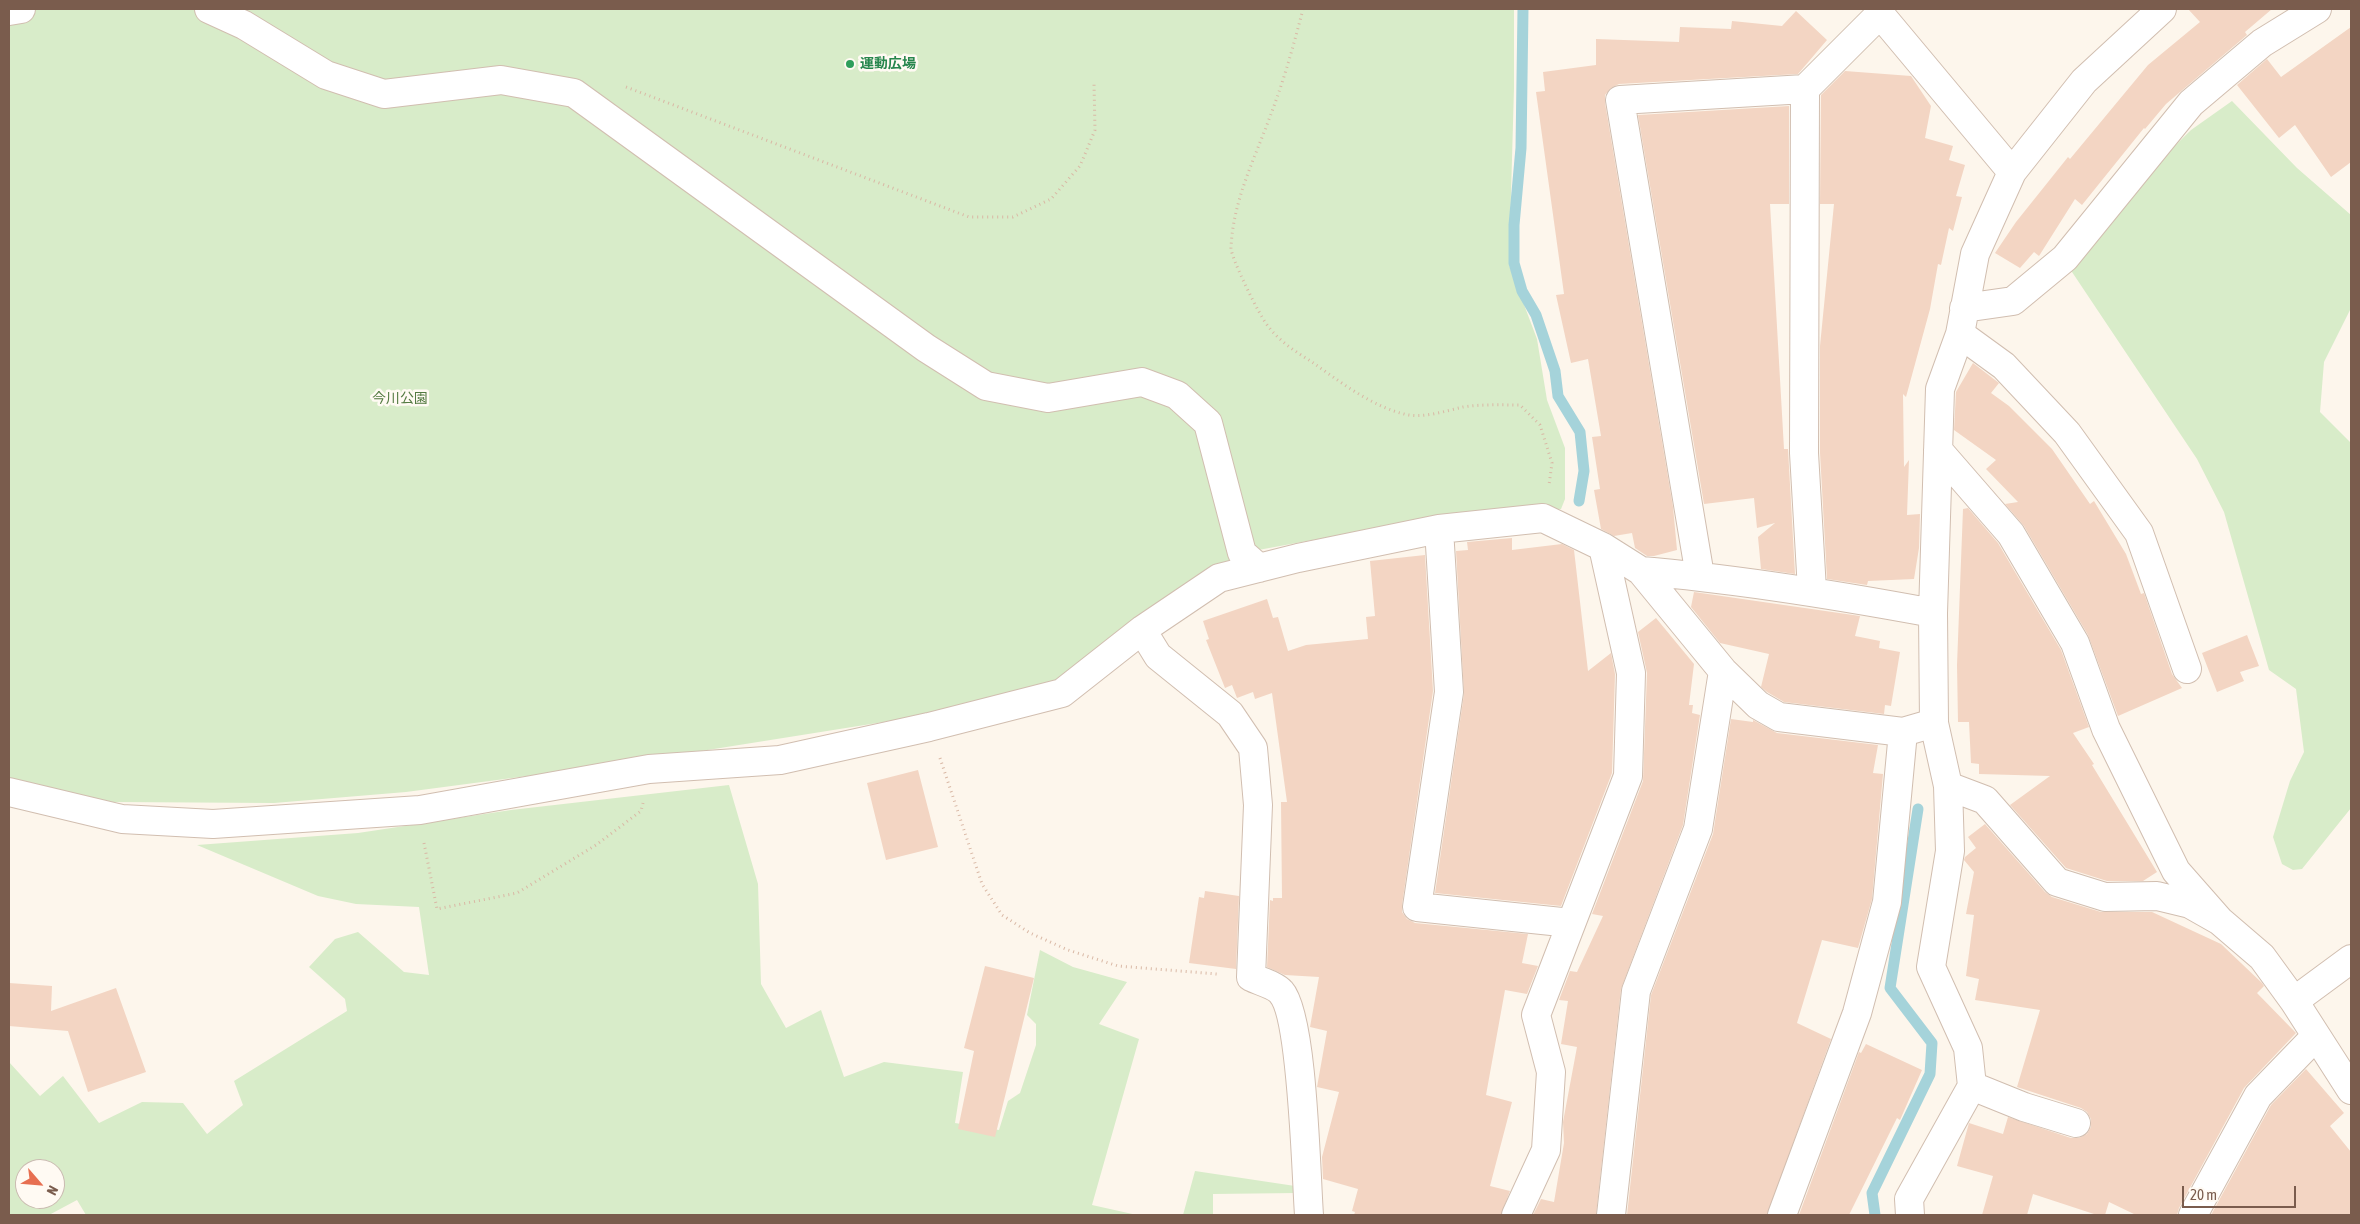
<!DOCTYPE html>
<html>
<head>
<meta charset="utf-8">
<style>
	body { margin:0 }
	#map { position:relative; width:2360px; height:1224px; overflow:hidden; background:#fdf6ec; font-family:"Asap Condensed",sans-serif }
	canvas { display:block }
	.frame { position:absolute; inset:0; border:10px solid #7a5c4d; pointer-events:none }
	.north { position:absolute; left:15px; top:1159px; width:50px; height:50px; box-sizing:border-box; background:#fffaf3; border:1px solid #cabbb1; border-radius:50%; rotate:117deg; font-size:14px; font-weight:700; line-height:20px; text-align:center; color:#7a5c4d }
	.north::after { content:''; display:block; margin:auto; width:18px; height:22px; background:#e76f51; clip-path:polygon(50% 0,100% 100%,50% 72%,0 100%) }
	.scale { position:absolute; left:2182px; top:1186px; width:114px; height:22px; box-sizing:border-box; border:2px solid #7a5c4d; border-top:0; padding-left:6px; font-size:15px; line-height:18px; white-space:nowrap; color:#7a5c4d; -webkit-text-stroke:4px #fffaf3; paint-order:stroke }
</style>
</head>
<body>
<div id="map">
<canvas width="2360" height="1224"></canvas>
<div class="frame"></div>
<div class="north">N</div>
<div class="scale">20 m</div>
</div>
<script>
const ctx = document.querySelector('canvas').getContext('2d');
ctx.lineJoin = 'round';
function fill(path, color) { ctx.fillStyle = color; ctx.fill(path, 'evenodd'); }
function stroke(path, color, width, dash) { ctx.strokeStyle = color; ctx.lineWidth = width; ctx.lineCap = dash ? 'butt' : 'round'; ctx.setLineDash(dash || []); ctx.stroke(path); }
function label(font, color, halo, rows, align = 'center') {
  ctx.font = font + ' "Asap Condensed","Noto Sans JP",sans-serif'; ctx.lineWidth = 5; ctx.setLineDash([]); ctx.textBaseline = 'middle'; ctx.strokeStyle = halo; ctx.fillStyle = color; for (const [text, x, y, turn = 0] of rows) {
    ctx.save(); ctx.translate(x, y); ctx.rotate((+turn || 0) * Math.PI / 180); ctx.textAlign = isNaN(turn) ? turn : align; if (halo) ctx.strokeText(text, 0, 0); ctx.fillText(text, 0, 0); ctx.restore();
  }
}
fill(new Path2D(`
	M9,9H1514V88L1509,265L1537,339L1547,400L1565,448V499L1561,509L1416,521L1242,553L1126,631L1056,688L915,717L626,763L406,792L274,803L113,802L9,782Z
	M2232,101L2297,168L2351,215V308L2324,362L2320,412L2351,443V808L2302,869L2293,870L2282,864L2273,837L2290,781L2304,752L2296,689L2269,670L2224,512L2197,459L2070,269L2137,183L2191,130Z
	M729,785L758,884L761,984L786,1028L821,1010L844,1077L884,1062L963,1072L955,1123L999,1130L1008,1101L1020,1093L1036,1045V1024L1027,1015L1040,950L1073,967L1127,982L1099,1024L1139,1039L1092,1205L1137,1215H86L77,1200L49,1215H9V1062L40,1096L63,1076L99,1123L142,1102L183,1103L207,1134L243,1105L234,1081L347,1011L345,999L309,967L335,939L358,932L404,972L429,975L419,907L356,904L318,896L197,845L358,833L511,810ZM25,1169H55V1199H25Z
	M1195,1171L1295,1186L1296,1193L1213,1194V1215H1183Z`), '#d8ecc9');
stroke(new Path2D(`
	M1523,9L1521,148L1514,225V263L1522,291L1536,315L1555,371L1558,396L1580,432L1584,471L1579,501
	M1875,1215L1872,1193L1930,1074L1932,1043L1890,988L1918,809`), '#a5d3da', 11);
fill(new Path2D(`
	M2188,9H2272L2245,32L2247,35L2166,104L2145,129L2144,128L2082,205L2075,199L2039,256L2034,252L2020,268L1995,253L2016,222L2068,157L2070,159L2148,65L2200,22Z
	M1796,11L1827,40L1798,74L1619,84L1611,88L1605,95V103L1673,507L1677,550L1654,556H1647L1635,548L1632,533L1614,536L1601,529L1594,490L1600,489L1592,437L1601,436L1588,359L1571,363L1556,295L1564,294L1536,92L1545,91L1543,72L1596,65V39L1679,42L1680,27L1731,29L1732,21L1782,26Z
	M2351,27V162L2331,177L2295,125L2279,138L2237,85L2267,59L2281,77Z
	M1845,71L1911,76L1931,106L1925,138L1953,146L1949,160L1965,165L1956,196L1962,197L1953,231L1949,228L1941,265L1938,264L1930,309L1906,397L1903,394L1904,467L1909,460L1907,515L1920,514L1919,548L1914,579L1868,581L1867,585L1827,579L1820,453V346L1834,204H1820L1821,95Z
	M1789,106V204H1770L1784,449H1788L1795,574L1761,569L1758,537L1775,523L1757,528L1754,498L1704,504L1638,115Z
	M1973,363L1999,383L1991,393L2009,406L2052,449L2090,504L2094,501L2126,554L2141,594L2144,593L2172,674L2182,688L2118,716L2088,635L2024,526L2005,504L2018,502L1986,469L1996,460L1954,430L1956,392Z
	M1968,508L1998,543L2061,650L2089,727L2073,733L2094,764L2092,765L2157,872L2143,881H2107L2066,868L2010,805L2050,776L1979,774V764L1971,763L1969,722H1958L1957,665L1963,509Z
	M1512,538V550L1562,544L1574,550L1588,671L1611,653L1615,674L1612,773L1561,906L1435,893L1464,694L1456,551L1468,550L1467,542Z
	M1425,555L1433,691L1402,905V912L1407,919L1415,923L1528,934L1522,963L1538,966L1527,994L1505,990L1486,1095L1512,1102L1490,1186L1510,1191L1501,1215H1354L1355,1212L1352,1211L1358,1189L1323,1179L1322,1157L1339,1092L1317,1087L1327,1031L1310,1027L1319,977L1285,975L1267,967L1270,900L1273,901V898H1282L1281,802H1287L1272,693L1255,699L1253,692L1237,698L1232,685L1225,688L1206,640L1209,639L1203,621L1267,599L1273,618L1278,617L1288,651L1306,645L1368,639L1366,617L1375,616L1370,561Z
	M1694,592L1860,616L1855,636L1880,641L1879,648L1900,652L1891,706L1885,705L1884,714L1784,702L1767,692L1761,687L1769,654L1720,643L1691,607Z
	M1656,618L1694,664L1689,705H1693L1692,713L1700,715L1683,825L1621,989L1596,1215H1533L1541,1199L1554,1202L1564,1143L1563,1122L1577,1047L1561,1044L1568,1001L1559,1000L1570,971L1577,972L1603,916L1592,914L1643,781L1647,673L1638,632Z
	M2247,635L2259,666L2240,672L2244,681L2217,692L2202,653Z
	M1731,719L1753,722V720L1777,733L1878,745L1873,773L1883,774L1872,899L1858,948L1822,940L1797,1023L1831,1039L1767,1215H1627L1651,995L1713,834Z
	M918,770L938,847L886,860L867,783Z
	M1985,824L2045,892L2052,897L2101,912H2152L2221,944L2262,983L2264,986L2257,993L2296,1033L2244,1088L2179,1208L2177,1215H2136L2109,1202L2105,1215H2097L2033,1194L2027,1215H1982L1993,1176L1957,1166L1969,1123L2003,1134L2008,1117L2071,1138H2079L2087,1134L2091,1127V1119L2087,1112L2081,1108L2017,1087L2040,1010L1975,1000L1979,979L1966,976L1974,915L1966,914L1974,872L1964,860L1965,857L1976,848L1968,837Z
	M1205,891L1239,896L1236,969L1189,963L1199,897L1204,898Z
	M985,966L1034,978L995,1137L958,1129L974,1051L964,1048Z
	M9,983L52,986L51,1011L116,988L146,1072L88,1092L68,1031L9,1026Z
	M1866,1044L1922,1070L1900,1120L1897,1118L1849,1215H1799L1859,1052L1861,1053Z
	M2306,1069L2344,1113L2330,1126L2351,1152V1215H2211L2271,1105Z`), '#f3d5c3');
const minor = new Path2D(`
	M209,9L244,25L326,75L384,94L501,80L574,93L926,348L986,386L1048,398L1142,382L1177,395L1208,423L1242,553L1259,568
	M9,11L21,9
	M1964,308L2013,301L2065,258L2191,103L2262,43L2317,9
	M1960,334L2004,366L2067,433L2139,533L2187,669
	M1938,450L2011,534L2075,643L2106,729L2176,871L2220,921
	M1439,529L1449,692L1417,907L1571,923
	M1641,571C1739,579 1836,595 1933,613
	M1700,576L1620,100L1805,89
	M1812,590L1804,453L1805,89L1880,14L2012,172
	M1142,630L1158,656L1230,714L1253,748L1258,805L1251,977C1259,981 1275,985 1281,992C1303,1016 1306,1175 1309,1215
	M1948,786L1985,800L2057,882L2105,897L2157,896L2190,904L2220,921L2262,957L2294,1001L2351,1090
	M9,792L122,819L213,824L420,810L649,769L780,760L929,727L1062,693L1142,630L1219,578L1298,558L1439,529L1543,518L1603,547L1641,571L1723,671L1758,705L1779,717L1903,732L1934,723
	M2294,1001L2351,959
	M1972,1086L2024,1107L2076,1123
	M1516,1215L1546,1150L1551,1072L1536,1015L1628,776L1631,673L1603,547
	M1611,1215L1636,991L1698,829L1723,671
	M1782,1215L1857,1013L1887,902L1903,732
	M1910,1215L1909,1199L1972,1086L1968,1048L1931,967L1950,851L1948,786L1934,723L1933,613L1940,389L1960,334L1975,254L2012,172L2084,81L2162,9
	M2193,1215L2258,1096L2316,1036`);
stroke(minor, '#d1beb0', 30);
stroke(new Path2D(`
	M1303,9C1294,44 1284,80 1271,114C1255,158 1233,200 1231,248C1231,258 1260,317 1268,326C1279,341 1296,352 1312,362C1339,381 1371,406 1404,414C1422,419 1445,411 1463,407C1482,404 1501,405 1520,405L1540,425L1552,463L1549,485
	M626,87L969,217H1013L1051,199L1080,166L1095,130L1094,84
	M940,758L982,884L1002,915L1030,933L1068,950L1118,966L1217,974
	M424,843L437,909L517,893L596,845L641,811L643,803`), '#d9b8a5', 3, [1, 4]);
stroke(minor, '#fff', 28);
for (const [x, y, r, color] of [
	[850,64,5,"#2e9e5b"]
]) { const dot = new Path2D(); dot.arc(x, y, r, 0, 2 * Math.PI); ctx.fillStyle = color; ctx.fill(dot); stroke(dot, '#fffaf3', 2); }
label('bold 14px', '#27864d', '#fffaf3', [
	["運動広場",860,64]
], 'left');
label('14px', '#537a41', '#fffaf3', [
	["今川公園",400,399]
]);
</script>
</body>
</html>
